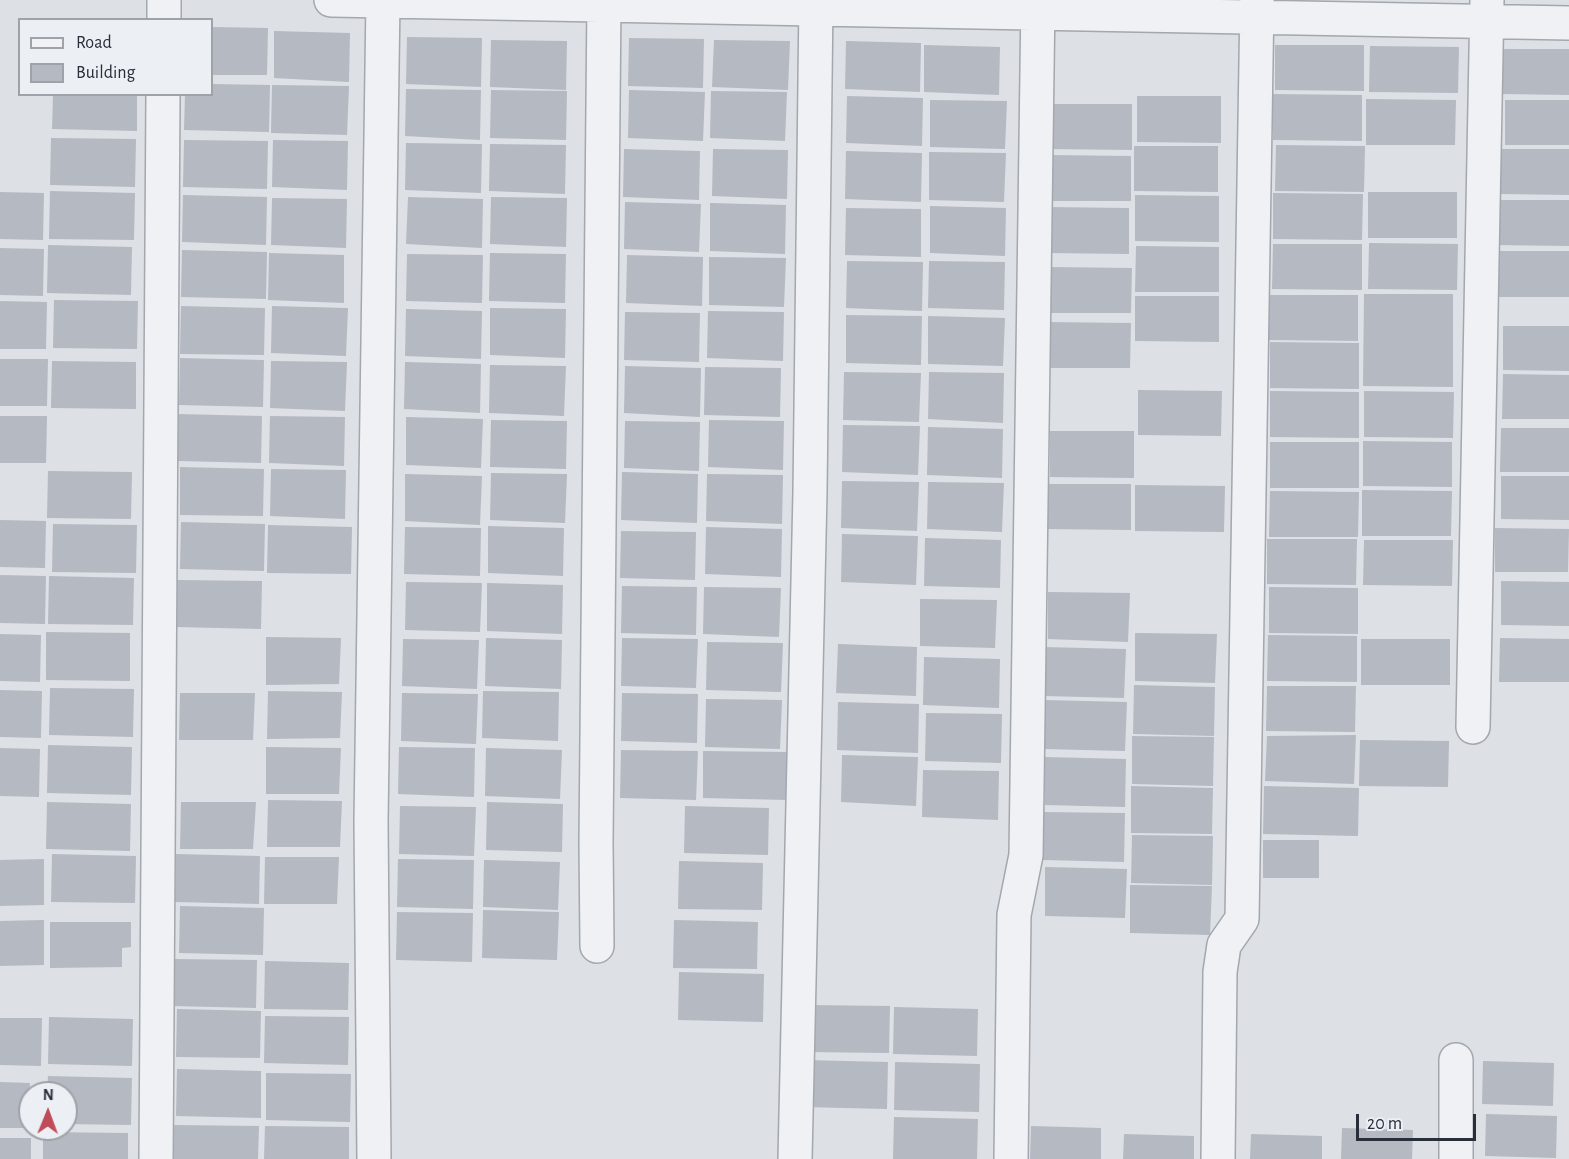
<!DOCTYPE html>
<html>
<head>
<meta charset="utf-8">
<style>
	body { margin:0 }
	#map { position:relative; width:1569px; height:1159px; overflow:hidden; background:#dde0e5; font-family:"Alegreya Sans",sans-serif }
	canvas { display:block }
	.legend { position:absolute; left:18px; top:18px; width:195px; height:78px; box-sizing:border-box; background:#eceff3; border:2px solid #9ea2a9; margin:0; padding:8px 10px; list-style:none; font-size:18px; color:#282e3a }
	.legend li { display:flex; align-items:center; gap:12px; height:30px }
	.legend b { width:30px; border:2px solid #9ea2a9 }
	.north { position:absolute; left:18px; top:1081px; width:60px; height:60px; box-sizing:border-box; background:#eceff3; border:2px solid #9ea2a9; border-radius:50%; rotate:1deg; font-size:16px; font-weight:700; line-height:24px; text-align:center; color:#282e3a }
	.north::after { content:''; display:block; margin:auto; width:21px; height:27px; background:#c04c5b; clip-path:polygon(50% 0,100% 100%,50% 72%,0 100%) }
	.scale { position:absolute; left:1356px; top:1114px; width:120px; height:27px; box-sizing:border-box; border:3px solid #282e3a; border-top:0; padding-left:8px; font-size:18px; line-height:21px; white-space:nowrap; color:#282e3a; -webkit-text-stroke:4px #eceff3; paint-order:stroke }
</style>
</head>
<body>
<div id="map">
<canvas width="1569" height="1159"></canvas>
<ul class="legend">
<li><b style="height:8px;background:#eff1f4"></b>Road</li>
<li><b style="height:16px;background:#b5b9c2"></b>Building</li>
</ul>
<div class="north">N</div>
<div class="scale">20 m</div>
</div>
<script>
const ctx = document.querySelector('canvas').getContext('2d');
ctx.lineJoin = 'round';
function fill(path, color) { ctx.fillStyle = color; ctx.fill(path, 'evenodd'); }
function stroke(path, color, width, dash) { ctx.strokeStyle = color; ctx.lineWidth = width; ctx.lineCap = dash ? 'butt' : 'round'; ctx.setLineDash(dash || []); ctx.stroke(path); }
fill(new Path2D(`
	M212,27L268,28L267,75H212Z
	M274,31L350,33L349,82L274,78Z
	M407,37L482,38L481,87L406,84Z
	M629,38L704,39L703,88L628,86Z
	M491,40L567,41L566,90L490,87Z
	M714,40L790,41L788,90L712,87Z
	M846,41L921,43L920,92L845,89Z
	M924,45L1000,47L999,95L924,92Z
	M1275,45H1364V91L1275,90Z
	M1370,46L1459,47L1458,93L1369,92Z
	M1502,49H1569V95L1502,94Z
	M212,84L270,85L269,132L184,130L185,94H212Z
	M272,85L349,86L347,135L271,133Z
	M406,89L481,90L480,140L405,136Z
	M491,90L567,91L566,140L490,138Z
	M629,90L705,92L703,141L628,138Z
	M711,91L787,92L785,141L710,138Z
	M53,94H137V131L52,129Z
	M1273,94L1362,95V141L1273,140Z
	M847,96L923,98L922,146L846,143Z
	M1137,96H1221V143L1137,142Z
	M1366,99L1456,100L1455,145H1366Z
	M930,100L1007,101L1005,149L930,147Z
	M1505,100H1569V145H1505Z
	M1049,104H1132V150L1048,149Z
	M51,138L136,139L135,187L50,185Z
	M184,140L268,141L267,189L183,187Z
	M273,140L348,141L347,190L272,187Z
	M406,143L482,144L481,193L405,190Z
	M490,144L566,145L565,194L489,191Z
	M1276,145L1365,146L1364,192L1275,191Z
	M1134,146H1218V192L1134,191Z
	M624,149L700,151L699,200L623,197Z
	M713,149L788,150L787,199L712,196Z
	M1501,149H1569V195L1501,194Z
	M846,151L922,153L921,202L845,199Z
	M929,152L1006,153L1004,202L929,200Z
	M1047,155L1131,156V201H1047Z
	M50,191L135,193L134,240L49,239Z
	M0,192L44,193L43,240L0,239Z
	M1368,192H1457V238H1368Z
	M1273,193L1363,194L1362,240L1273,239Z
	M183,195L267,197L266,245L182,242Z
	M1135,195L1219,196V242L1135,241Z
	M408,197L483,199L482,248L406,244Z
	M491,197L567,198L566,247L490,244Z
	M272,198L347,199L346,248L271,245Z
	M1494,200H1569V246L1493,245Z
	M625,202L701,204L699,252L624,249Z
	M710,203L786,205L785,254L710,251Z
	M930,206L1006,208L1005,256L930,253Z
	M1046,207L1129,208V254L1045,253Z
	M846,208L921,209V257L845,255Z
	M1369,243L1458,244L1457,290L1368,289Z
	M1273,244H1362V290L1272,289Z
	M48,245L132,247L131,295L47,293Z
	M1136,246L1219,247V292H1135Z
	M0,248L44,249L43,296L0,295Z
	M182,250L267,252L266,299L181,297Z
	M1498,251H1569V297H1498Z
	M269,253L344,255V303L268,300Z
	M490,253L566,254L565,303L489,301Z
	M407,254L483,255L482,303L406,301Z
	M627,255L703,257L702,306L626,303Z
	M709,257L786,258L784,307L709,305Z
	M847,261L923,262L922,311L846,308Z
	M929,261L1005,262L1004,310L928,308Z
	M1048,267L1132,268L1131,313H1048Z
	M1364,294H1453V387L1363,386Z
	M1269,295H1358V341L1268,340Z
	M1135,296H1219V342L1135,341Z
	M54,300L138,301L137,349L53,348Z
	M0,301L47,302L46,349H0Z
	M181,306L265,308L264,355L180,354Z
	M272,306L348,308L346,356L271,353Z
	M490,308L566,309L565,358L490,355Z
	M406,309L482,311L481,359L405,356Z
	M708,311L784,312L783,361L707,358Z
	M625,312L700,313L699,362L624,360Z
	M846,315L922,316L921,365L846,363Z
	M928,316L1005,318L1003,366L928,364Z
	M1047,322L1131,323L1130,368H1047Z
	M1503,326H1569V371L1503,370Z
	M1270,342L1359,343V389L1270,388Z
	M180,358L264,360L263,407L179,405Z
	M0,359H48L47,406H0Z
	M52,361L136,362V409L51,408Z
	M271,361L347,362L345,411L270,408Z
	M405,362L481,364L480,413L404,409Z
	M490,365L566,366L564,416L489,413Z
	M625,366L701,368L700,417L624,413Z
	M705,367L781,368L780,417L704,415Z
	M844,372L921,373L919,422L843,420Z
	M929,372L1004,373L1003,423L928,419Z
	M1503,374L1569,375V419H1502Z
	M1138,390L1222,391L1221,436L1138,435Z
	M1270,391L1359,392V438L1270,437Z
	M1364,391L1454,392L1453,438L1364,437Z
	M177,414L262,416L261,463L177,461Z
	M0,416H47L46,463H0Z
	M270,416L345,417L344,466L269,463Z
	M406,417L483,419L481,468L406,465Z
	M491,420L567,421L566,469L490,467Z
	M709,420L784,421L783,470L708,467Z
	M625,421L700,422L699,471L624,468Z
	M843,425L920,426L918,475L842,472Z
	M928,427L1003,429L1002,478L927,475Z
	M1501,428H1569V472H1500Z
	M1050,431H1134V478L1050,477Z
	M1363,441L1452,442V487L1363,486Z
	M1270,442H1359V488H1270Z
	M180,467L264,469L263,516L180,515Z
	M271,469L346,470L345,519L270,516Z
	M48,471L132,472L131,519L47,518Z
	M622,472L698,474L697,523L621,520Z
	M491,473L567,474L565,523L490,520Z
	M405,474L482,476L480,525L405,521Z
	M707,474L783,475L782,524L706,521Z
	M1501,476H1569V520L1501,519Z
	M842,481L919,482L917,531L841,528Z
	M928,482L1004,483L1002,532L927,529Z
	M1048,484H1131V530L1047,529Z
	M1135,485L1225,486L1224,532L1135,531Z
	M1362,490L1452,491L1451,536H1362Z
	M1270,491L1359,492L1358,537H1269Z
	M0,520L46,521L45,568L0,567Z
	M181,522L265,524L264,571L180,569Z
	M53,524L137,525L136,573L52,572Z
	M268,525L352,527L351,574L267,573Z
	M488,526L564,528L563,576L488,573Z
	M405,527L481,528L480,576L404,574Z
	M706,527L782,529L781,577L705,574Z
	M1495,528L1569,529L1568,572H1495Z
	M621,531L696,532L695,580L620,578Z
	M842,534L918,536L916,585L841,582Z
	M925,538L1001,540L1000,588L924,586Z
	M1267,539H1357L1356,585L1267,584Z
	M1364,540H1453L1452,586L1363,585Z
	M0,575L46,576L45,624L0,623Z
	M49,576L134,578L133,625L48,624Z
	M177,580L262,581L261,629L176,627Z
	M1501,581L1569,582V626L1501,625Z
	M406,582L482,583L480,632L405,630Z
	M487,583L563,585L562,634L487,631Z
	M622,586L697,587L696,635L621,633Z
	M704,587L781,588L779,637L703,634Z
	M1269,587L1358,588V634L1269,633Z
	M1048,592L1130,593L1128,642L1048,639Z
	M920,599L997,600L995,648L920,646Z
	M46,632L130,633V681L46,680Z
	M1135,633L1217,634L1215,683L1135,681Z
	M0,634L41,635L40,682L0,681Z
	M1268,635L1357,636V682L1267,681Z
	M266,637L341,638L339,684L266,685Z
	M486,638L562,640L561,689L485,686Z
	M622,638L698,639L696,688L621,686Z
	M1500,638L1569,639V682H1499Z
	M403,639L479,640L477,689L402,686Z
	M1361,639H1450V685H1361Z
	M707,642L783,643L781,692L706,690Z
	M838,644L917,647L916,696L836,693Z
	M1044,647L1126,649L1124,698L1043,696Z
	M924,657L1000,659L999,708L923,705Z
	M1134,685L1215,687L1214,736L1133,734Z
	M1267,686H1356L1355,732L1266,731Z
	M50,688L134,689L133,737L49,735Z
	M0,690L42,691L41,738L0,737Z
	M268,691L342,692L340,738L267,739Z
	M483,691L559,692L558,741L482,738Z
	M180,693H255L253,740H179Z
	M402,693L478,694L476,744L401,741Z
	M622,693L698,694L697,743L621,741Z
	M706,699L782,700L780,749L705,747Z
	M1045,700L1127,702L1125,751L1044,749Z
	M838,702L919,704L918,753L837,750Z
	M926,713L1002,714L1001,763L925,761Z
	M1356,735L1354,784L1265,781L1267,736Z
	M1132,736L1214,737L1213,786L1132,784Z
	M1360,740L1449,741L1448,787L1359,786Z
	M48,745L132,747L131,795L47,793Z
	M266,747L341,748L339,794H266Z
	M399,747L475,748L474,797L398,794Z
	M0,748L40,749L39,797L0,796Z
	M486,748L562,750L560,799L485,796Z
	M621,750L698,751L696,800L620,798Z
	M703,751L788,752L787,800L703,798Z
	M842,755L918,757L916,806L841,802Z
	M1045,757L1126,759L1125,807L1045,805Z
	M923,770L999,771L998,820L922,817Z
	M1131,786L1213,788L1212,834L1131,833Z
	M1264,786L1359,788L1358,836L1263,834Z
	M268,800L342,801L340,847H267Z
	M47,802L131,804L130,851L46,849Z
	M181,802H256L253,849H180Z
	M487,802L563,804L562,852L486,850Z
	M400,806L476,807L474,856L399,854Z
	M685,806L769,808L768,855L684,853Z
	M1043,812L1125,813L1124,862L1043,860Z
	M1132,835L1213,836L1212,885L1131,883Z
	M1263,840H1319V878H1263Z
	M52,854L136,856L135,903L51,902Z
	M176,854L260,856L259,904L175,902Z
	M265,857H339L337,904H264Z
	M44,859V905L0,906V860Z
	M398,859L474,860L473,909L397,907Z
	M484,860L560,862L558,910L483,907Z
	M679,861L763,863L762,910L678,909Z
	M1045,867L1127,869L1125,918L1045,916Z
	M1130,885L1212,886L1210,935L1130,933Z
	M180,906L264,908L263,955L179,953Z
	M483,910L559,912L557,960L482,958Z
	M397,912L473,913L472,962L396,960Z
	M44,920V965L0,966V921Z
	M674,920L758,922L757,969L673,968Z
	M50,922H131V947L122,948V967L50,968Z
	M173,959L257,960L256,1008L172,1006Z
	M265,961L349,963L348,1010L264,1009Z
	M679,972L764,974L763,1022L678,1020Z
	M805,1005L890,1006L889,1053L804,1052Z
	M894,1007L978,1009L977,1056L893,1054Z
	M177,1009L261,1011L260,1058L176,1057Z
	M265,1016L349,1017L348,1065L264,1063Z
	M49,1017L133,1019L132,1066L48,1064Z
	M0,1018H42L41,1066L0,1065Z
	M804,1060L888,1062L887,1109L803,1107Z
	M1483,1061L1554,1063L1553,1106L1482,1104Z
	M895,1062L980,1064L979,1112L894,1110Z
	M177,1069L261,1071V1118L176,1116Z
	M266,1073L351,1074L350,1122L266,1120Z
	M48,1076L132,1078L131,1125L66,1124V1093H47Z
	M0,1082L30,1083L29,1128H0Z
	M1486,1114L1557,1116L1556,1158L1485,1156Z
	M894,1117L978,1119L977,1159H893Z
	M174,1125L259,1126L258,1159H173Z
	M265,1126L349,1127V1159H264Z
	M1031,1126L1101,1128V1159H1030Z
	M1342,1128L1413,1130L1412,1159H1341Z
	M43,1132L128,1133V1159H43Z
	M1124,1134L1194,1136V1159H1123Z
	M1251,1134L1322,1136V1159H1250Z
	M0,1138H31V1159H0Z`), '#b5b9c2');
const street = new Path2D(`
	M331,0L1569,23
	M164,20V0
	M1473,727L1487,0
	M597,946L596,842L604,0
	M1456,1060V1159
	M156,1159L163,94
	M374,1159L371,821L383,0
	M795,1159L810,492L816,0
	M1011,1159L1014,915L1026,855L1038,0
	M1218,1159L1220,972L1224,945L1242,919L1257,0`);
stroke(street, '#a3a7ae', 36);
stroke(street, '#eff1f4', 33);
</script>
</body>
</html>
